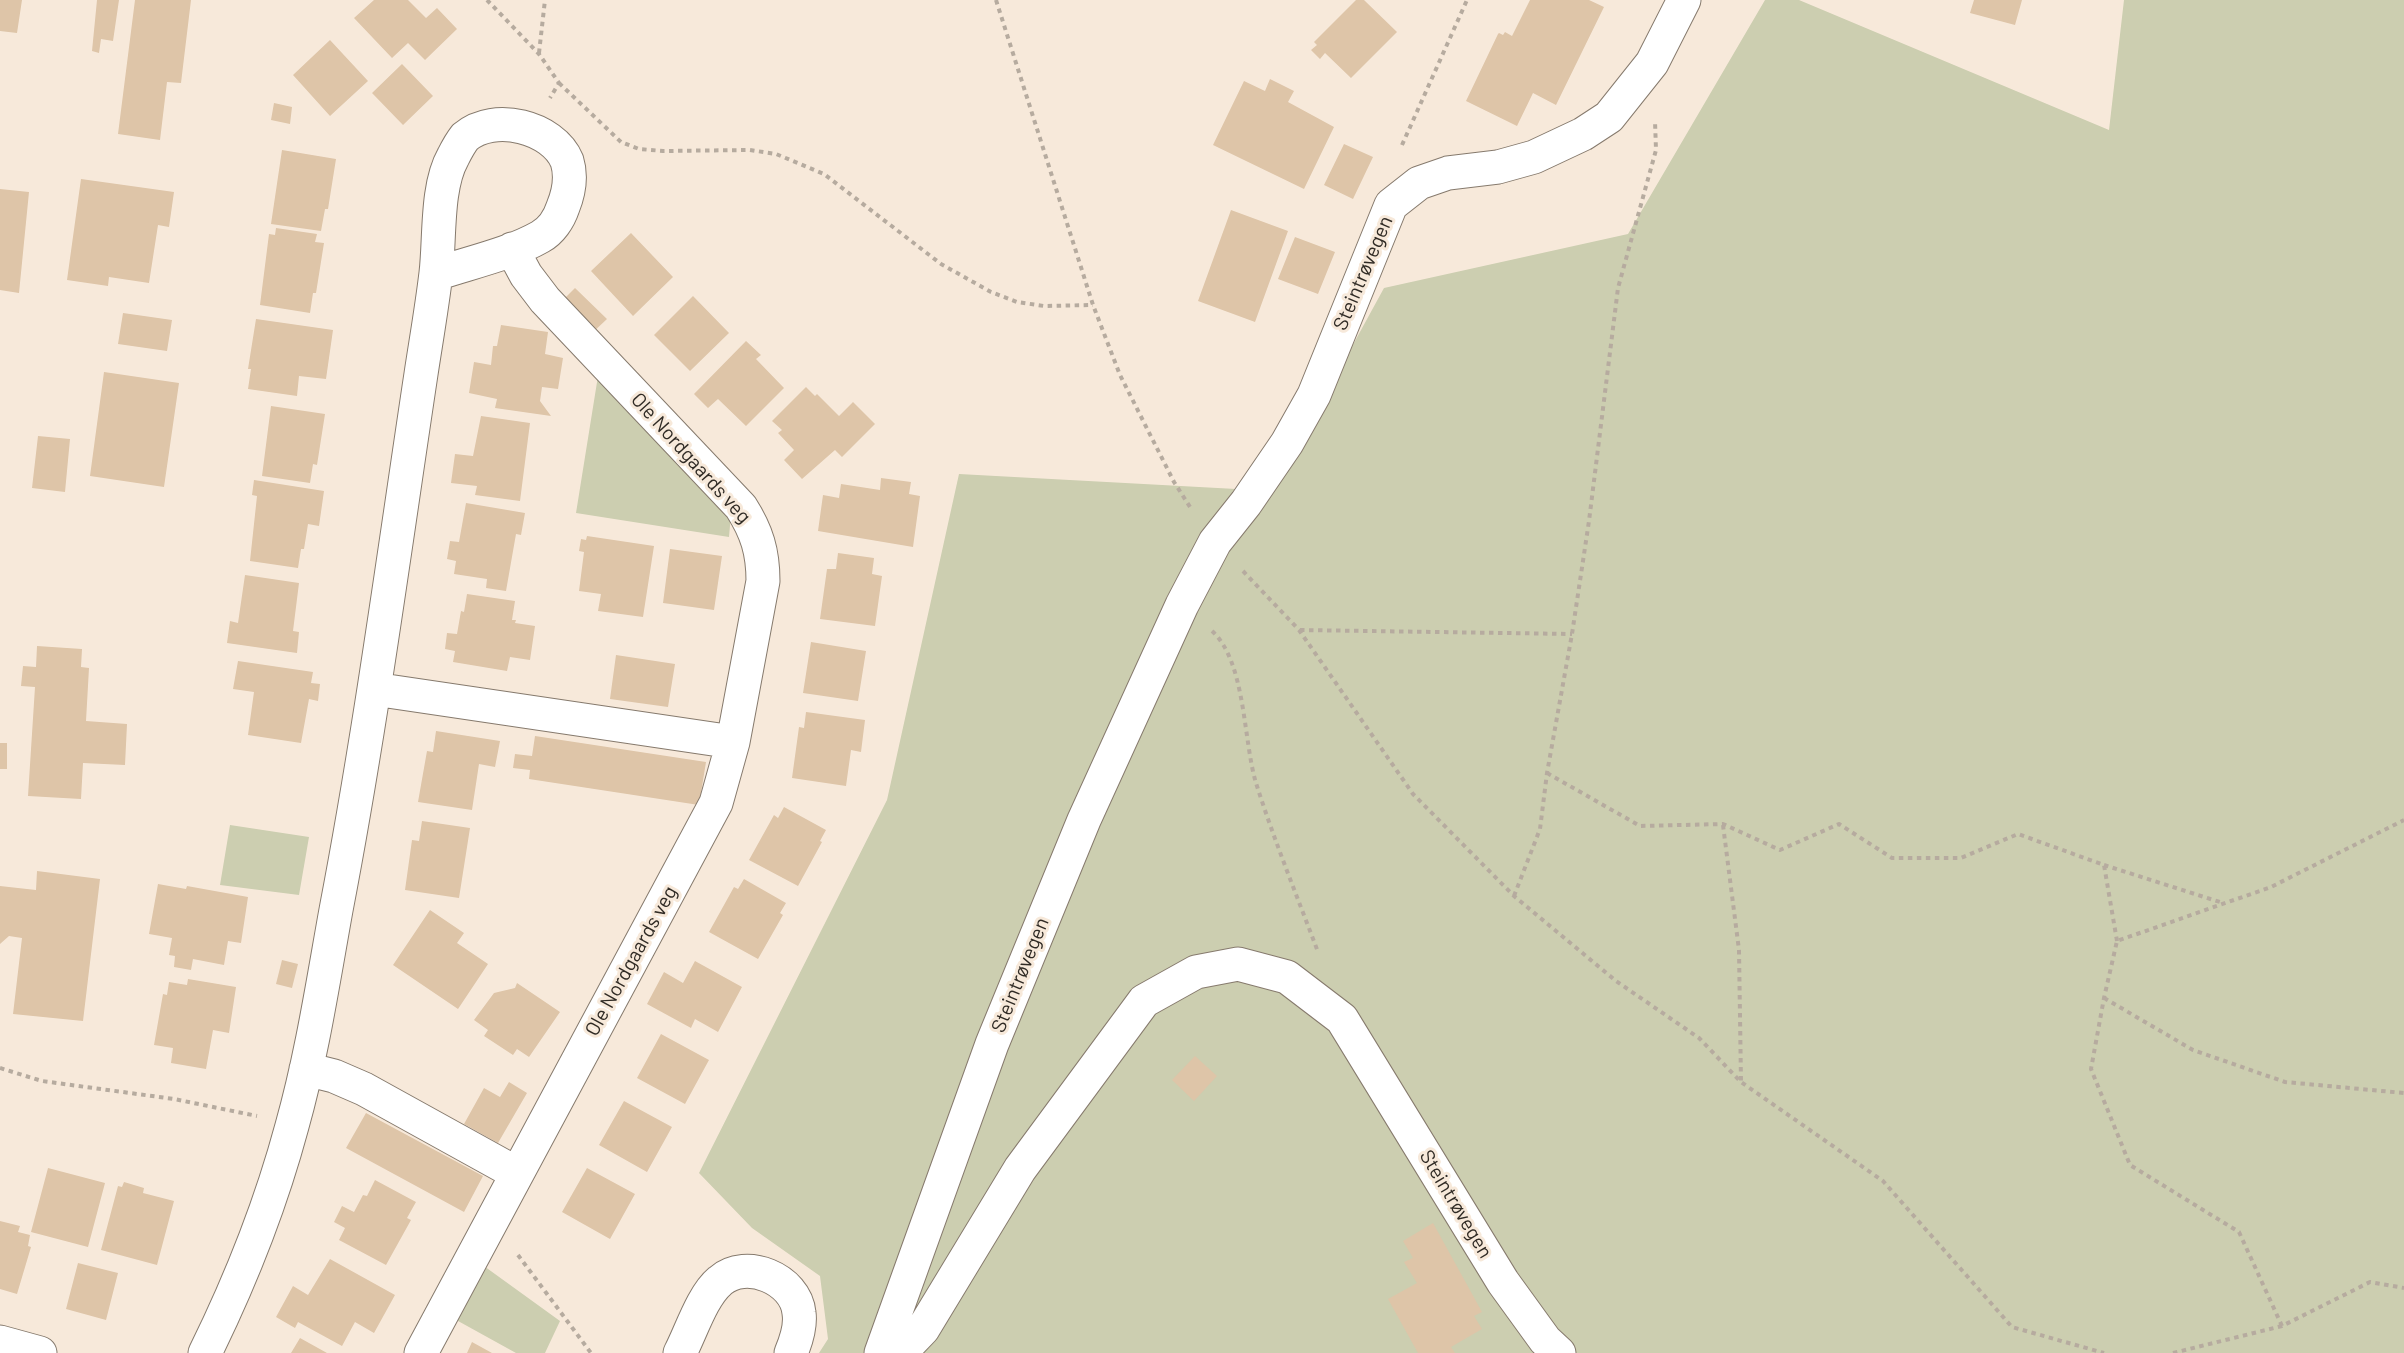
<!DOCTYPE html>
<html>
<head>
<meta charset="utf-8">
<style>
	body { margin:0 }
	canvas { display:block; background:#f7e9da }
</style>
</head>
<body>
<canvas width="2404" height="1353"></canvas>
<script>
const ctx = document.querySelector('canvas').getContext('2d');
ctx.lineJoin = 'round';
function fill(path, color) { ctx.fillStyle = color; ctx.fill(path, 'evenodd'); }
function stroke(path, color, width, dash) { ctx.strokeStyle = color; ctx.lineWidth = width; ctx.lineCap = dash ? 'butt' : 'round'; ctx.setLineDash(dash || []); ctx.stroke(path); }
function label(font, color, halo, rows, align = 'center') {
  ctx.font = font + ' Barlow,sans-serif'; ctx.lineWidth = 6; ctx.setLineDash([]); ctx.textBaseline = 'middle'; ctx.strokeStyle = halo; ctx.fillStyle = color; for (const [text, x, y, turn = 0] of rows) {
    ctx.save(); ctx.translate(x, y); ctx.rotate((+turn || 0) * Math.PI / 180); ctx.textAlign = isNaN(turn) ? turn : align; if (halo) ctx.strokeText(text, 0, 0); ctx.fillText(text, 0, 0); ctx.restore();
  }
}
fill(new Path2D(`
	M1765,0H1799L2109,130L2124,0H2404V1353H819L828,1339L820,1276L752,1228L699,1173L887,800L959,474L1273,491L1384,288L1628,234Z
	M598,376L731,514L729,537L576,513Z
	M230,825L309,837L299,895L220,885Z
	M477,1261L560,1321L545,1353H516L449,1316Z`), '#ccceb0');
fill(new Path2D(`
	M0,0H22L17,33L0,31Z
	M97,0H119L113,41L101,39L99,53L92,51Z
	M135,0H191L181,83L167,82L160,140L118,134Z
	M374,0H408L426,18L437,8L457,29L425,60L408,43L392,58L354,18Z
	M1356,0H1364L1397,32L1351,78L1325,53L1320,59L1311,50L1317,45L1314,42Z
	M1530,0H1589L1604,7L1556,105L1533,93L1517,126L1466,101L1498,34L1499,33L1503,35L1505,32L1512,36Z
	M1974,0H2022L2015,25L1970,13Z
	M330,40L368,81L330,116L293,75Z
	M402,64L433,96L403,125L372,93Z
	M1270,79L1294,91L1288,102L1334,127L1304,189L1213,145L1244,81L1265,91Z
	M274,103L292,107L290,124L271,120Z
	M1344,144L1373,157L1353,199L1324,185Z
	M282,150L336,159L328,209H325L321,231L271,224Z
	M81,179L174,192L169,227L158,225L149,283L109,277L108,286L67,280Z
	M0,189L29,192L19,293L0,290Z
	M1231,210L1288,231L1255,322L1198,301Z
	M276,228L317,234L315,242L324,243L316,293H313L310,313L260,305L269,234L275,235Z
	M631,233L673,277L633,316L591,271Z
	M1295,237L1335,252L1318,294L1278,279Z
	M575,288L607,319L590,335L559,304Z
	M693,296L729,333L690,371L654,335Z
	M123,313L172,320L167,351L118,344Z
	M256,319L333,330L326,379L299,376L297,396L248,389L251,369H248Z
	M501,325L548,332L545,354L563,358L558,389L542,387L540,401L551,416L495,408L497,399L469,393L474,362L491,365L493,346H497Z
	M746,341L761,355L756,359L784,388L746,426L718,399L708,408L694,394Z
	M104,372L179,383L164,487L90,476Z
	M806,387L815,396L817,394L839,416L853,402L875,424L842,457L835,450L802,479L784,460L794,450L778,433L782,430L772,421Z
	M271,406L325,414L317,465L313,464L310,483L262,476Z
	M481,416L530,423L520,501L475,495L477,486L451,483L455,454L473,456Z
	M38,436L70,439L65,492L32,488Z
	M881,478L911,482L909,494L920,496L913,547L818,531L823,495L839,498L841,484L880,490Z
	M254,480L324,491L319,526L308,524L304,549H301L298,568L250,561L257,496L252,495Z
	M466,503L525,513L521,535L516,534L506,591L486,588L487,579L454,574L456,561L447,559L450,541L459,542Z
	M587,536L654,546L643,617L598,611L601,594L579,591L584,552L579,551L581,539L586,540Z
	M670,549L722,556L714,610L663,603Z
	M838,553L874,558L872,574L882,576L875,626L820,619L827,569H836Z
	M245,575L299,583L293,631L299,632L297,653L227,643L230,621L238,623Z
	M467,594L515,601L512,620H516L515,623L535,626L530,660L510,657L507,671L453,662L455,651L445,649L447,633L457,634L461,611L464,612Z
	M811,642L866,651L858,701L803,693Z
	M37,646L82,649L81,667L89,668L86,721L127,724L125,765L83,763L81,799L28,796L35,687L21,686L23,666L36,667Z
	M616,655L675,664L668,707L610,699Z
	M238,661L313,672L311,683L320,684L318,701L309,699L301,743L248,735L254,692L233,689Z
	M806,712L865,720L861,752L851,750L846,786L792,778L799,727L804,728Z
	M436,731L500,741L495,767L479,764L472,810L418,802L427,751L433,752Z
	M535,736L706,762L699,805L529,779L530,770L513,768L515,754L532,756Z
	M0,743H7V769H0Z
	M784,807L826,830L820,841L822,842L798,886L749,860L774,815L778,818Z
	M422,821L470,828L459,898L405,890L412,840L419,841Z
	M37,871L100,879L83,1021L13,1014L22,938L9,936L0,944V886L36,890Z
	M744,879L786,903L780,913L783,915L758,959L709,932L734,887L738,889Z
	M158,884L186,889L187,886L248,897L241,943L228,941L224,965L193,959L191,970L174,967L175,956L169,955L172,938L149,934Z
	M430,910L464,933L457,943L488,964L458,1009L393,965Z
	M282,960L298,964L292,988L276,984Z
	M695,961L742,987L718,1032L695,1019L691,1028L647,1004L664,972L683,983Z
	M188,979L236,987L229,1033L213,1030L206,1069L171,1063L173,1048L154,1045L163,994L167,995L169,982L187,985Z
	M517,983L560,1012L529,1057L517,1049L513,1055L484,1036L488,1030L474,1020L494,993L515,988Z
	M661,1034L709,1060L685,1104L637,1078Z
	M1195,1056L1217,1076L1194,1101L1172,1080Z
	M509,1082L527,1093L498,1143L464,1124L484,1088L500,1097Z
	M624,1101L672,1127L647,1172L599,1145Z
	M366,1113L483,1176L464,1212L346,1148Z
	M48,1168L105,1183L88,1247L31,1232Z
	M587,1168L635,1194L610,1239L562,1212Z
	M375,1180L416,1202L407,1218L411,1220L386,1265L339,1240L345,1228L334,1222L342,1206L354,1212L363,1195L367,1196Z
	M124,1182L144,1188L143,1193L174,1201L157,1265L101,1250L118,1186L122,1187Z
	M0,1221L20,1226L18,1232L30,1235L28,1246L31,1247L17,1294L0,1289Z
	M1433,1223L1482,1312L1474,1316L1482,1329L1451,1347L1455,1353H1418L1388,1299L1417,1283L1404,1262L1413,1258L1403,1241Z
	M330,1259L395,1295L374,1333L355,1322L342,1346L298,1322L295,1328L276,1317L293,1286L308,1295Z
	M78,1263L118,1273L106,1320L66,1309Z
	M300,1338L327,1353H291Z
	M472,1342L492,1353H467Z`), '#dec5a8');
const minor = new Path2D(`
	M374,689L733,742
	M306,1069L334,1076L364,1089L516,1173
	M0,1342L40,1353
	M205,1353C241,1280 271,1204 292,1126C312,1055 323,982 336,910C370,733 394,553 421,374C426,341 432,307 436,273C440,239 436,187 453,157C456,151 461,142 465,137C494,112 553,127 567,161C572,177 569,192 563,207C559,219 551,231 540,237C510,254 468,263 436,274
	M421,1353L716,803L733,742L763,581C763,552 757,532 741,507L545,300L526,275L512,249
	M680,1353C691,1332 702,1296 720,1281C746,1258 796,1279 799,1313C801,1326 796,1341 791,1353
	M881,1353L992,1044L1084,820L1182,605L1215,542L1246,503L1287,443L1314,395L1391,205L1419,183L1448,173L1498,167L1534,157L1583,134L1609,117L1652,63L1684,0
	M900,1353L923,1329L1020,1169L1144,1001L1196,972L1238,964L1287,977L1342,1019L1503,1282L1545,1340L1559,1353`);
stroke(minor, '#867a6d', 35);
stroke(new Path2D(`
	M487,0L539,54L559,83L550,98
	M996,0L1093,305L1120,375L1174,482L1192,510
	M539,53L545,0
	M559,83L621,142L639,149L663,151L750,150L776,154L824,174L941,264L991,292L1017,302L1044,306L1093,305
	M1402,145L1467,0
	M1243,571L1299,630L1413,794L1514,896L1616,981L1699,1038L1741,1082L1883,1181L2012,1327L2104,1353
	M1300,630L1572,634
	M1212,631C1246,662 1243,740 1256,783C1274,840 1297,896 1318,952
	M1547,773L1640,826L1723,824L1780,850L1839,824L1892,858H1961L2018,834L2104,865L2117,941
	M1723,825L1739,950L1741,1082
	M2104,865L2223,903
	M1514,896L1540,829L1547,773L1572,634L1589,521L1618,288L1656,150L1655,121
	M2104,998L2193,1050L2285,1082L2404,1093
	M0,1068L42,1081L174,1099L257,1116
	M518,1255L591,1353
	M2282,1326L2239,1232L2130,1165L2091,1069L2104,998L2117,941L2271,887L2404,820
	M2173,1353L2282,1326L2370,1282L2404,1288`), '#b6ab9f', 4, [4.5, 4.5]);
stroke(minor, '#fff', 33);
label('20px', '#302b25', '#f7e9da', [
	["Steintrøvegen",1363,273,-67],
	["Ole Nordgaards veg",691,458,48],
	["Ole Nordgaards veg",631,961,-61],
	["Steintrøvegen",1020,975,-68],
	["Steintrøvegen",1456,1204,59]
]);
</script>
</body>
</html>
